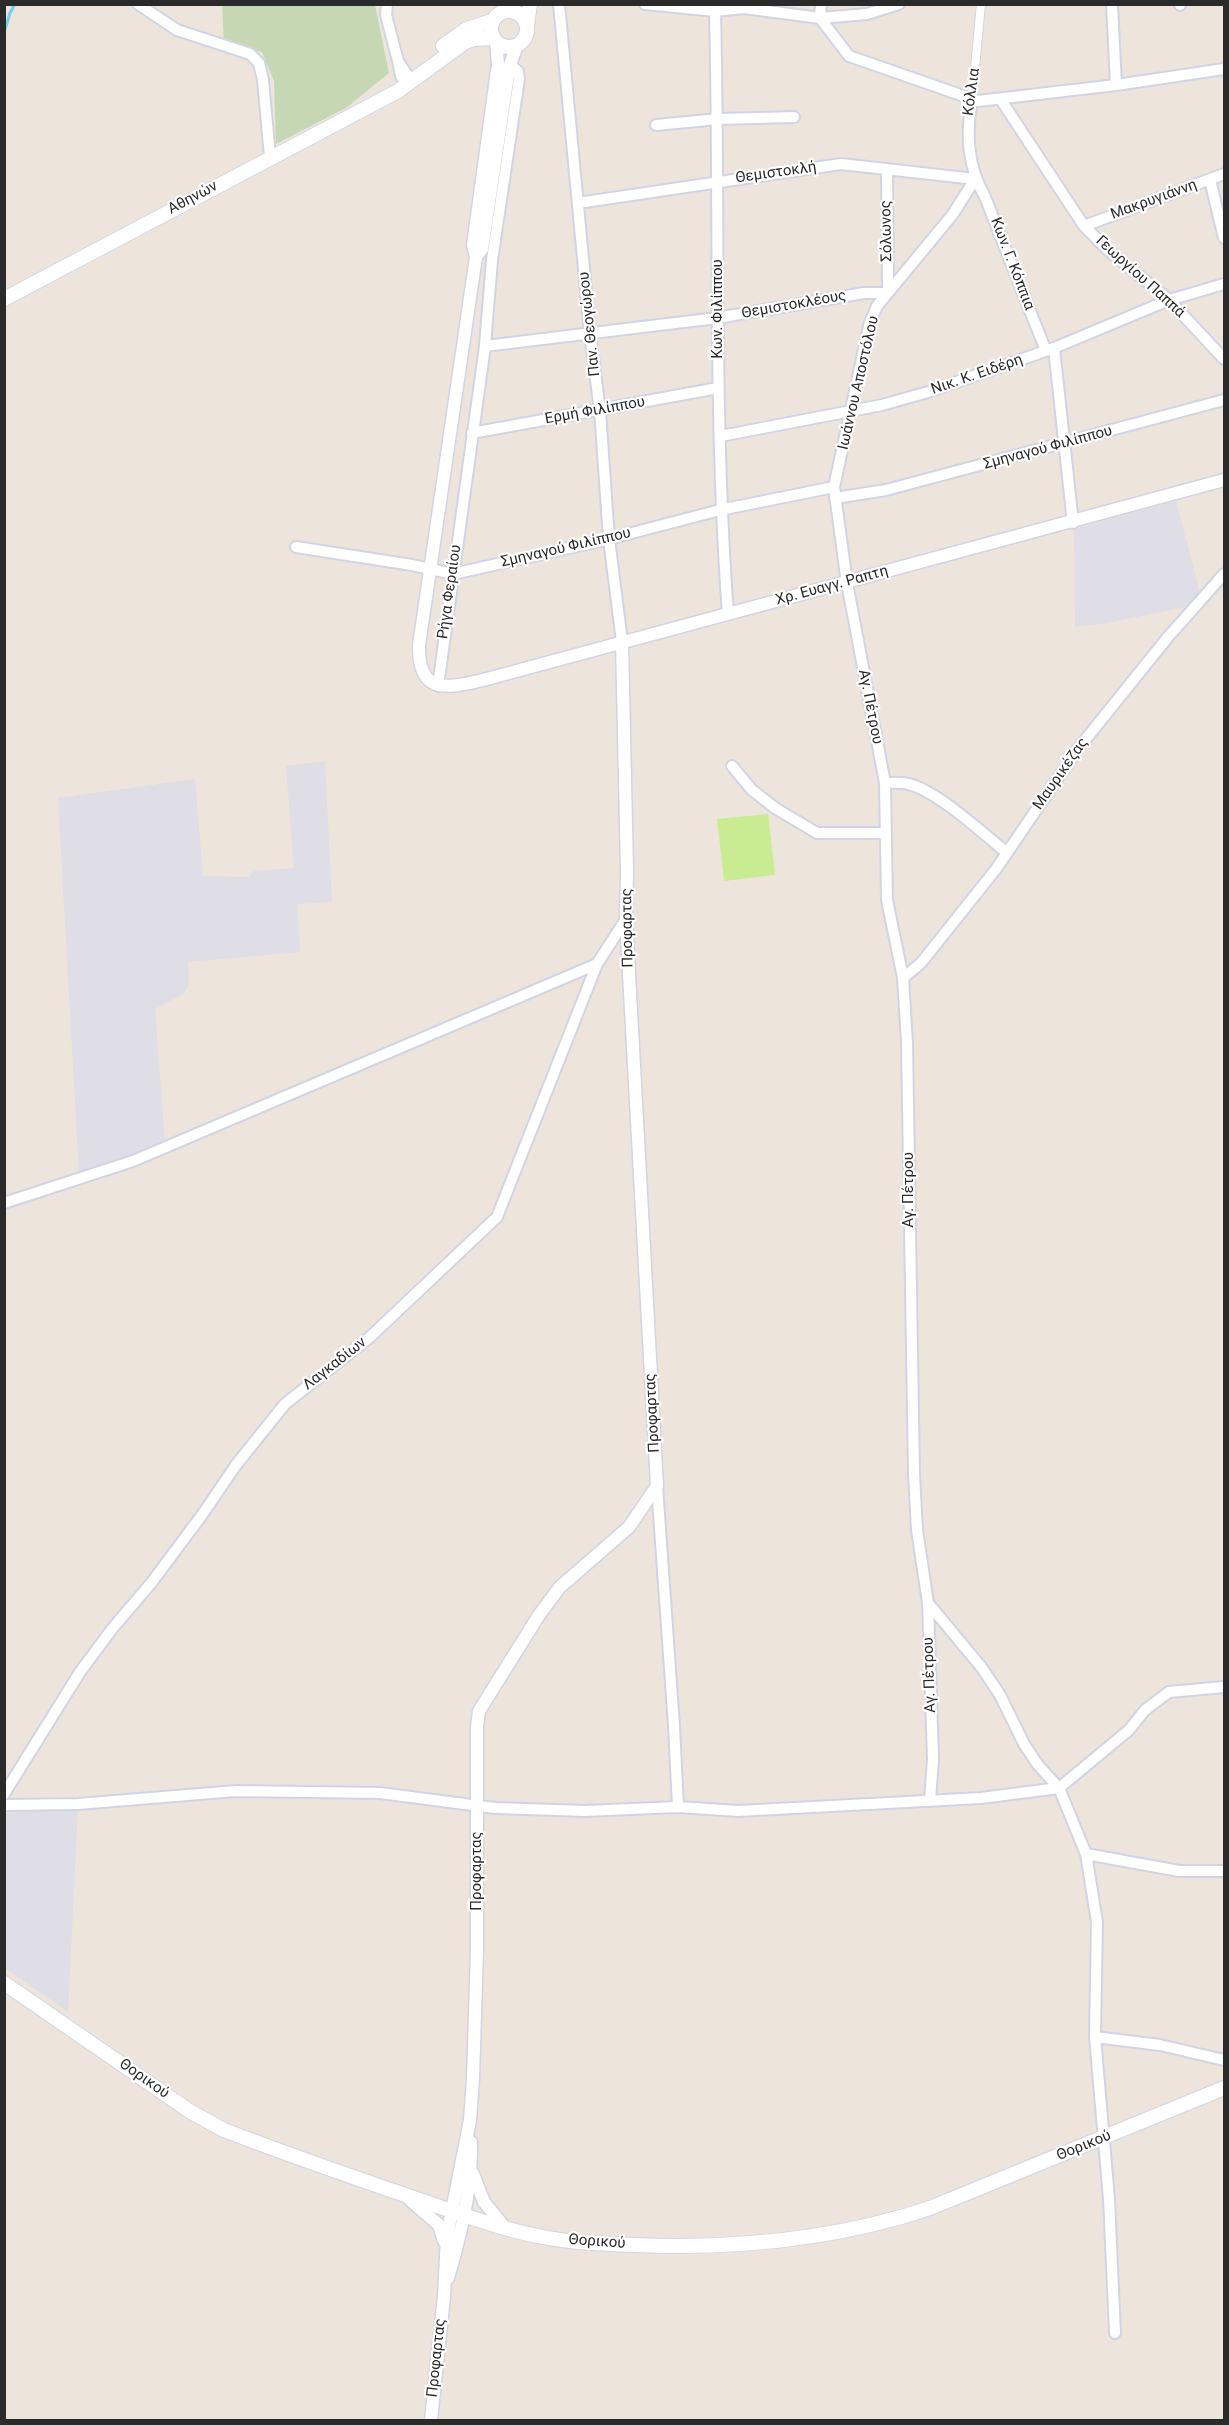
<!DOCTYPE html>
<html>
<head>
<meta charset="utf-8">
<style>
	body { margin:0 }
	#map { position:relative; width:1229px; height:2425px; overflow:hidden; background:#ede5dc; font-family:Roboto,sans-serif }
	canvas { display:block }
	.frame { position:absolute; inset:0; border:6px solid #2a2a2a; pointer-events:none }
</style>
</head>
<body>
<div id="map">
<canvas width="1229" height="2425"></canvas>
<div class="frame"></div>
</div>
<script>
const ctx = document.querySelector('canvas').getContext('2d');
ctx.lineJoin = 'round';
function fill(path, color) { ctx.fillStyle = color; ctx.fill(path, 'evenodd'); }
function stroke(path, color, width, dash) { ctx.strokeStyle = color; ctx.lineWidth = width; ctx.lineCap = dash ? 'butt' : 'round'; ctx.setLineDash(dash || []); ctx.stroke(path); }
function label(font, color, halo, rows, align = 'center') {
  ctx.font = font + ' Roboto,sans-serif'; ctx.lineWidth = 4.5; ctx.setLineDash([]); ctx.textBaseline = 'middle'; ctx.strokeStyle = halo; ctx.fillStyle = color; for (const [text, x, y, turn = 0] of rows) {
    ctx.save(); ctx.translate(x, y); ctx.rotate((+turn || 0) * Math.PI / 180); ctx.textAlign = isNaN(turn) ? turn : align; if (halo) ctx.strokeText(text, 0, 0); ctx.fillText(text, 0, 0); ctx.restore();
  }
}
fill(new Path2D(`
	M1176,501L1201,596L1191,606L1102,624L1075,627L1074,529Z
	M325,761L332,902L297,904L300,952L188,962L189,985L183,994L155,1009L165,1143L79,1174L58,798L195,779L203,876L248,877L254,871L294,868L286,766Z
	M78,1808L68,2012L5,1968V1813Z`), '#dfdde5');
fill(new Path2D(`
	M222,5H375L389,73L346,108L276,144L274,81L262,52L224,44Z`), '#c6d7b3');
fill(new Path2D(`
	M768,814L775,875L724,881L717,819Z`), '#c9ec93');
stroke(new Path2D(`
	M4,33L10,13L15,4`), '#6dd3f0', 3);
const pedestrian = new Path2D(`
	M972,99L981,4`);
const minor = new Path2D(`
	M138,4L177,30L250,54L259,63L263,80L270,157
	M387,4L386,15L398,61
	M559,4L590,333L600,411L609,539L622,642
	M645,4L715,11L744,8L820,18L867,14L899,4
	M717,4L715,11C720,212 713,413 728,614
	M1112,4L1116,85
	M1180,4V5
	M820,18L849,56L978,101L1116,85L1224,69
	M820,18L821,4
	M406,84L401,76L398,61L411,81
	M972,99C966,134 967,165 985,197L1046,351
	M1001,100L1084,226L1109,251L1169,300L1224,359
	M656,125L718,119L794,117
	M1210,180L1224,238
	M578,203L841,164L975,179
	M1084,226L1224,174
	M485,346L717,318L864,293H888L887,169
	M1054,348L1073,523
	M472,433L718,388
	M721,436L882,405L928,392L1054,348L1169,300L1224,284
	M835,498L886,490L1224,400
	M296,547L412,565L453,574L609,539L720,510L834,487
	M438,686L485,346L492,260L519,79L518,71L510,65
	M732,766L752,790L775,808L817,833H885
	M885,783C893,783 901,782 908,784C935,789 985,835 1007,853
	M903,978L921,963L996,869L1077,750L1168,637L1224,574
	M4,1203L133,1161L597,964
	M657,1486L674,1726L678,1807
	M928,1603L982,1668L1000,1695L1024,1744L1038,1765L1059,1788L1086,1854L1179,1871H1224
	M4,1794L80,1672L112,1629L152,1582L202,1515L236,1465L285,1404L370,1337L497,1217L597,964L626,919
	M930,1801L933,1759L928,1603L917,1530L914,1474L907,1043L903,978L887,900L885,783L847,583L834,487L870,322L877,306L953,214L975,179
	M4,1805L78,1804L236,1791L380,1793L495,1808L585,1811L678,1807L738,1811L981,1798L1059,1788L1129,1730L1145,1710L1169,1692L1224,1687
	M1086,1854L1097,1922L1095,2037
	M1115,2333L1109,2199L1095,2037L1160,2045L1224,2060`);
const tertiary = new Path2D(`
	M496,41L498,64L473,245L476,257L419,645C418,694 445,689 483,680L1224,480
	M476,257L482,249L507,81L510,65L517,45
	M473,2174L484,2202L506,2229
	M409,2199L439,2225L444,2241
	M448,2278C461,2233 472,2190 471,2142
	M431,2420L444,2296L447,2236L470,2120L473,2079L477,1949V1726L479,1711L539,1615L560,1587L629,1527L657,1486L626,919L627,871L622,642`);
const secondary = new Path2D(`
	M491 29a18 18 0 1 1 36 0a18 18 0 1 1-36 0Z
	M527,26L530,4
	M443,46L467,29L492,21
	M4,299L398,91L465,42L474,39L493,38
	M4,1983L191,2112L224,2130C296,2158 370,2183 443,2208C476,2219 509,2231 543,2237C573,2243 604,2244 634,2245C734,2249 835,2240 930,2208L1224,2088`);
stroke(pedestrian, '#d1d5e3', 10);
stroke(minor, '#d1d5e3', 14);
stroke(tertiary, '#d1d5e3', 15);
stroke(secondary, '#d1d5e3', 16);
stroke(pedestrian, '#fff', 8);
stroke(minor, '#fff', 10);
stroke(tertiary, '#fff', 12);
stroke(secondary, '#fff', 14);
label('15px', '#2a2a2a', '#fff', [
	["Κόλλια",972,92,-82],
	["Θεμιστοκλή",776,173,-8],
	["Αθηνών",193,198,-28],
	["Μακρυγιάννη",1154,200,-20],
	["Σόλωνος",887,231,-91],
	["Κων. Γ. Κόππια",1012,264,69],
	["Γεωργίου Παππά",1140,277,42],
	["Θεμιστοκλέους",794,305,-10],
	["Κων. Φιλίππου",718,309,-90],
	["Παν. Θεογώρου",590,324,-96],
	["Νικ. Κ. Ειδέρη",977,375,-19],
	["Ιωάννου Αποστόλου",859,383,-77],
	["Ερμή Φιλίππου",595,411,-10],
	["Σμηναγού Φιλίππου",1048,448,-15],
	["Σμηναγού Φιλίππου",566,548,-13],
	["Χρ. Ευαγγ. Ραπτη",832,586,-15],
	["Ρήγα Φεραίου",450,592,-82],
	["Αγ. Πέτρου",870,707,79],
	["Μαυρικέζας",1061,774,-55],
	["Προφαρτας",628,928,-91],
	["Αγ. Πέτρου",909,1190,-90],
	["Λαγκαδίων",335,1364,-38],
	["Προφαρτας",653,1413,-93],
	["Αγ. Πέτρου",930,1675,-92],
	["Προφαρτας",477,1871,-90],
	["Θορικού",144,2079,35],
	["Θορικού",1084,2146,-22],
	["Θορικού",597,2242,4],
	["Προφαρτας",437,2358,-84]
]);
</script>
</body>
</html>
